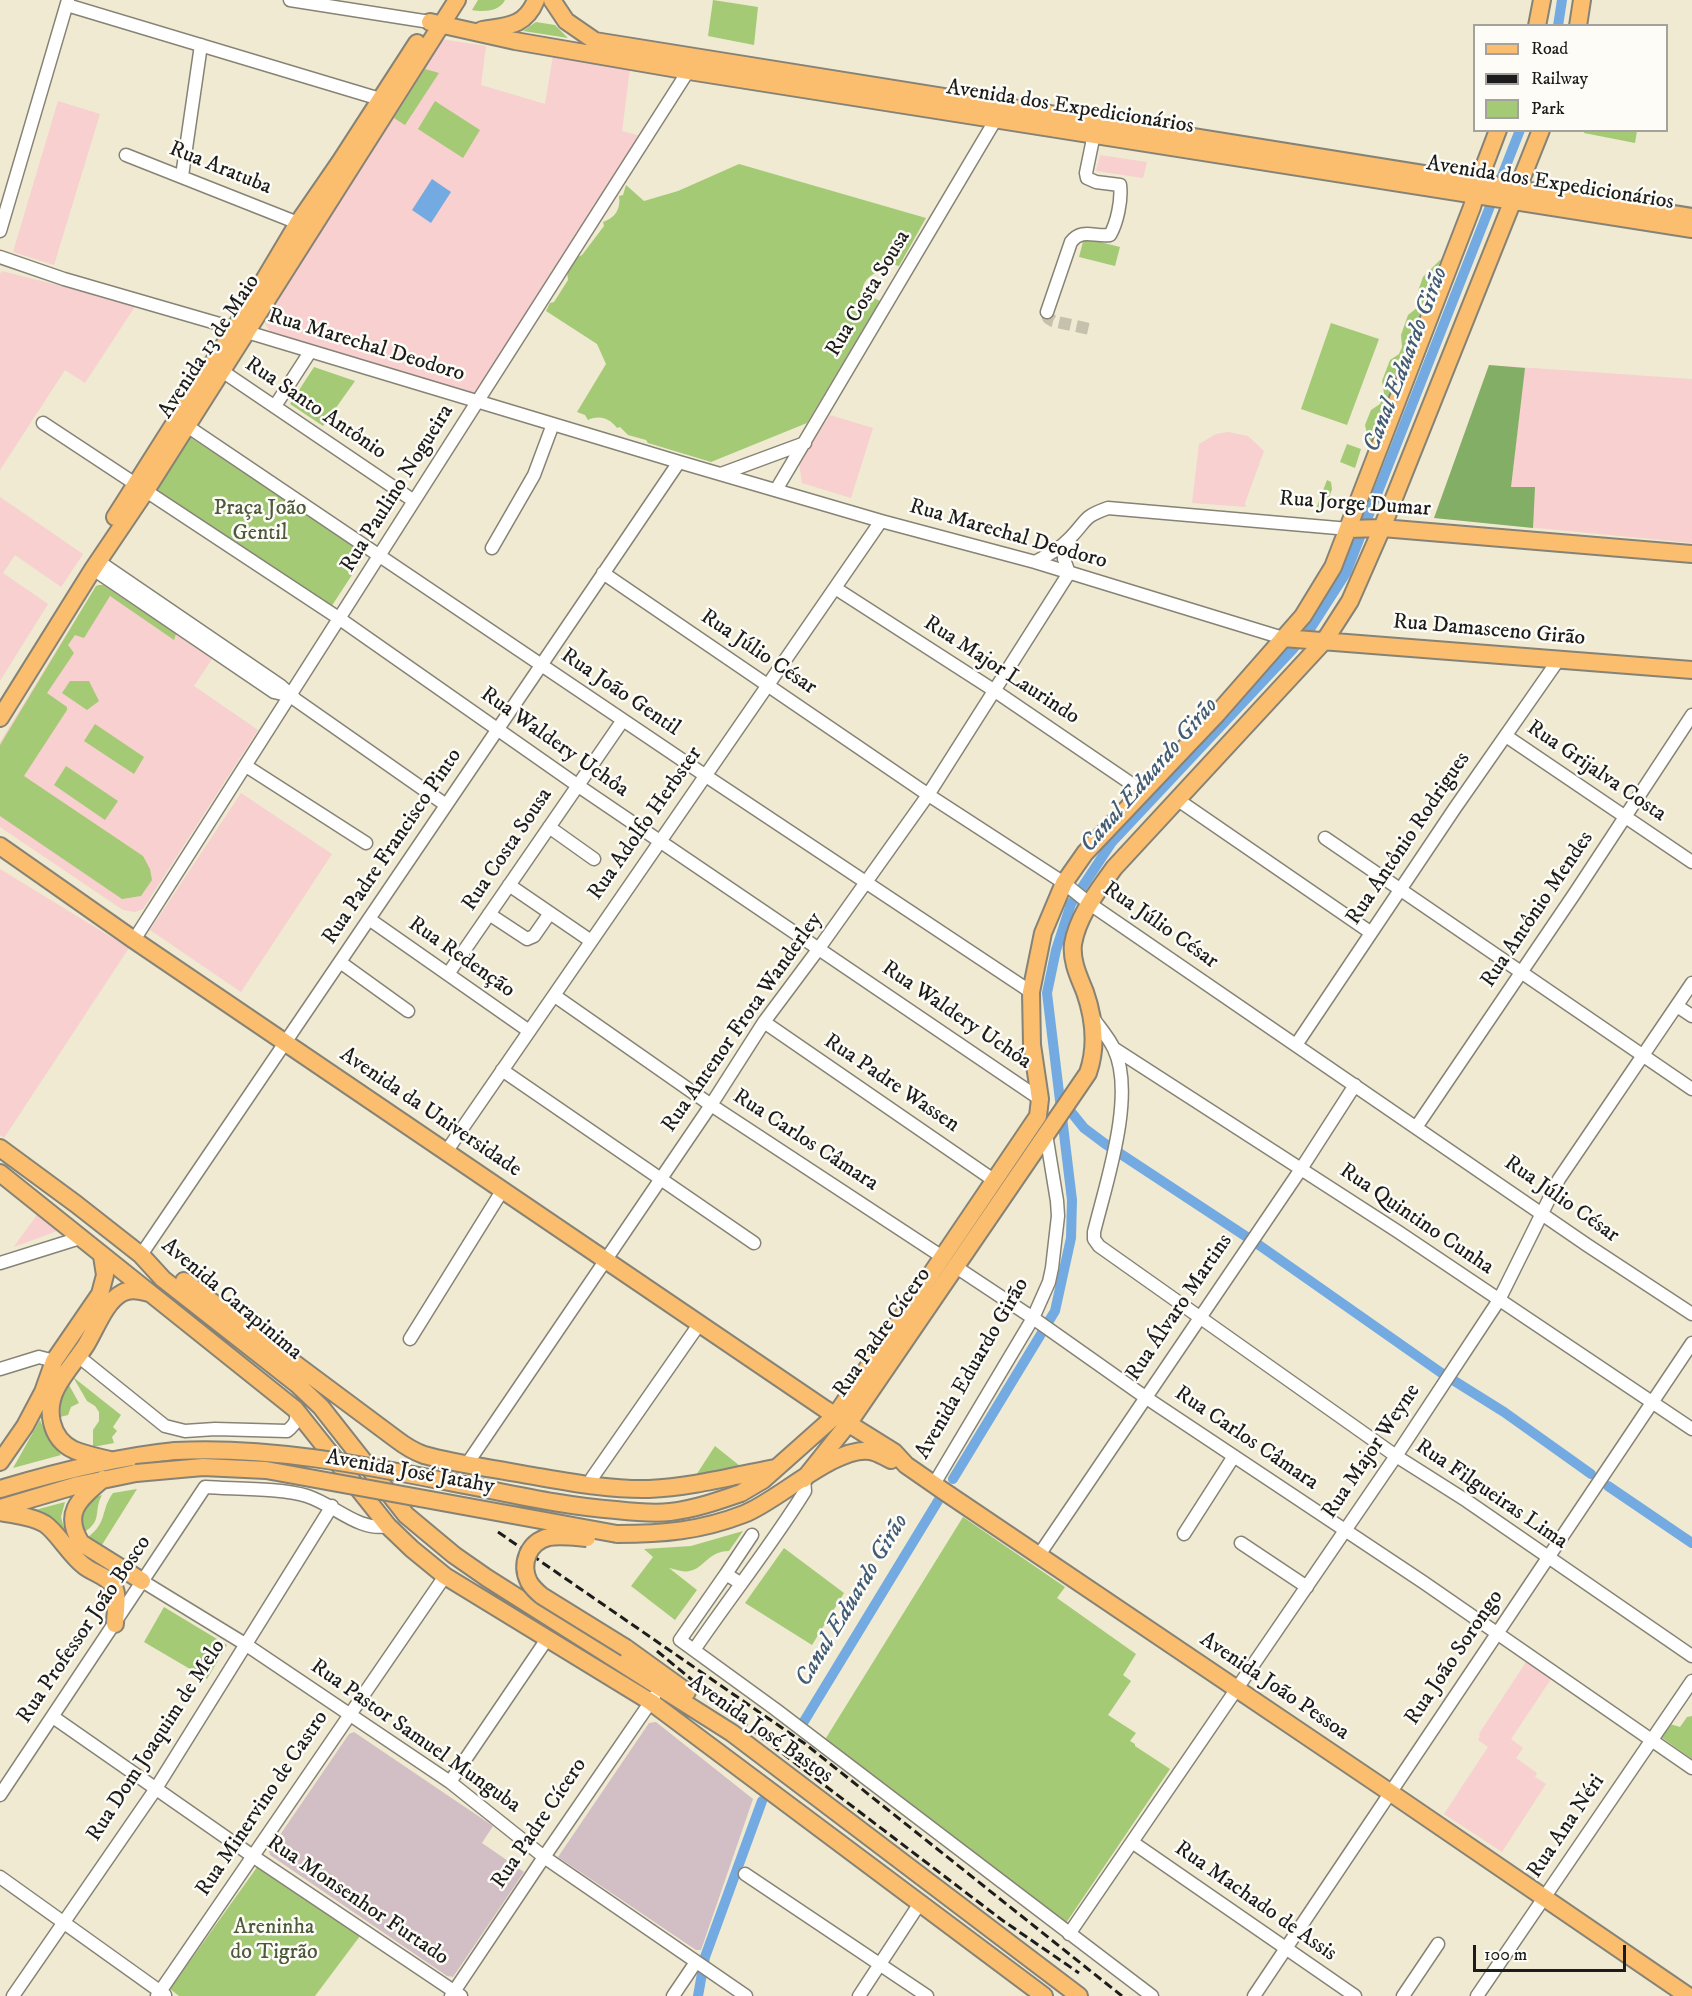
<!DOCTYPE html>
<html>
<head>
<meta charset="utf-8">
<style>
	body { margin:0 }
	#map { position:relative; width:1692px; height:1996px; overflow:hidden; background:#efead1; font-family:"IM FELL DW Pica",serif }
	canvas { display:block }
	.legend { position:absolute; left:1473px; top:24px; width:195px; height:108px; box-sizing:border-box; background:#fdfcf7; border:2px solid #a3a29f; margin:0; padding:8px 10px; list-style:none; font-size:18px; color:#1c1c1c }
	.legend li { display:flex; align-items:center; gap:12px; height:30px }
	.legend b { width:30px; border:2px solid #a3a29f }
	.scale { position:absolute; left:1473px; top:1945px; width:153px; height:27px; box-sizing:border-box; border:3px solid #1c1c1c; border-top:0; padding-left:8px; font-size:18px; line-height:21px; white-space:nowrap; color:#1c1c1c; -webkit-text-stroke:4px #fdfcf7; paint-order:stroke }
</style>
</head>
<body>
<div id="map">
<canvas width="1692" height="1996"></canvas>
<ul class="legend">
<li><b style="height:8px;background:#fbbd6e"></b>Road</li>
<li><b style="height:8px;background:#1c1c1c"></b>Railway</li>
<li><b style="height:16px;background:#a4ca75"></b>Park</li>
</ul>
<div class="scale">100 m</div>
</div>
<script>
const ctx = document.querySelector('canvas').getContext('2d');
ctx.lineJoin = 'round';
function fill(path, color) { ctx.fillStyle = color; ctx.fill(path, 'evenodd'); }
function stroke(path, color, width, dash) { ctx.strokeStyle = color; ctx.lineWidth = width; ctx.lineCap = dash ? 'butt' : 'round'; ctx.setLineDash(dash || []); ctx.stroke(path); }
function label(font, color, halo, rows, align = 'center') {
  ctx.font = font + ' "IM FELL DW Pica",serif'; ctx.lineWidth = 5; ctx.setLineDash([]); ctx.textBaseline = 'middle'; ctx.strokeStyle = halo; ctx.fillStyle = color; for (const [text, x, y, turn = 0] of rows) {
    ctx.save(); ctx.translate(x, y); ctx.rotate((+turn || 0) * Math.PI / 180); ctx.textAlign = isNaN(turn) ? turn : align; if (halo) ctx.strokeText(text, 0, 0); ctx.fillText(text, 0, 0); ctx.restore();
  }
}
fill(new Path2D(`
	M441,39L486,46L481,85L545,104L553,56L630,69L622,131L641,136L477,391L471,393L271,332L265,324V316Z
	M58,101L100,114L54,265L13,252Z
	M1100,155L1147,162L1143,178L1096,171Z
	M2,271L136,305L85,383L65,370L0,470V274Z
	M1489,365L1692,379V543L1434,518Z
	M830,415L873,428L851,498L802,483L799,463Z
	M1228,432L1248,436L1264,451L1245,503L1246,507L1192,503L1199,444L1216,434Z
	M0,497L83,554L61,587L15,555L3,573L48,604L0,681Z
	M99,585H103L212,659L194,686L258,730L143,909L135,912L123,910L0,827V742L96,586Z
	M241,793L332,854L241,992L150,930Z
	M0,869L129,948L4,1138L0,1135Z
	M37,1215L57,1231L14,1247L15,1245Z
	M1526,1662L1551,1679L1511,1739L1523,1748L1516,1758L1537,1773L1535,1777L1546,1784L1502,1852L1444,1814L1488,1747L1478,1740L1480,1736L1479,1734Z`), '#f7d0cf');
fill(new Path2D(`
	M656,1722L753,1799L701,1950H696L558,1857L649,1723Z
	M354,1732L493,1826L482,1843L524,1872L453,1977L447,1976L270,1855L269,1851L349,1734Z`), '#d2bec5');
fill(new Path2D(`
	M478,0H505C499,12 483,12 472,10Z
	M713,0L758,7L754,45L708,36Z
	M536,22L555,25L568,38L523,31Z
	M425,69L439,73L405,125L394,118Z
	M435,101L480,130L463,158L418,129Z
	M1584,131V130L1637,131L1635,143L1584,133Z
	M739,164L926,218L899,266L884,262L877,268L878,272C865,277 861,286 862,299L857,301L861,308L874,298L880,301L807,423L711,462L648,443L646,440L628,435L620,427L617,428C609,418 600,415 588,420L585,415L577,412L606,364L597,344L546,311L550,303L554,302L568,280L567,271L575,258L582,255L604,226L603,222C615,218 621,209 619,196L623,195L626,185L644,201L678,191Z
	M1084,238L1120,247L1115,266L1079,257Z
	M1441,259L1371,444L1369,443L1365,425L1371,410L1380,404L1384,393L1382,381L1390,360L1399,354L1402,347L1401,335L1408,315L1418,307L1422,300L1418,291L1423,277Z
	M1331,323L1379,339L1347,425L1301,409Z
	M314,367L355,381L323,426L290,404Z
	M188,436L367,552L331,607L153,491Z
	M1347,444L1361,449L1355,468L1340,462Z
	M1327,480L1331,482L1332,489L1324,513L1315,512Z
	M99,585H103L176,634L174,640L110,596L84,638L75,635L68,645L74,653L47,693L67,707V710L24,776L143,856L150,869L152,880L141,896L122,899L0,816V745L96,586Z
	M70,681H89L99,701L87,710L62,693Z
	M95,724L144,757L134,774L84,741Z
	M66,766L118,801L105,820L54,785Z
	M73,1377L121,1415L113,1427L117,1431L112,1437L114,1443L93,1447V1430L99,1421V1412L95,1406L87,1401Z
	M69,1385L79,1403L71,1407L68,1415L60,1417L61,1400Z
	M40,1420L48,1439L61,1455L13,1468Z
	M715,1446L745,1470L691,1483Z
	M137,1489L100,1548L88,1537C108,1522 100,1511 113,1493Z
	M102,1495C93,1511 103,1521 84,1532C79,1515 83,1499 102,1495Z
	M65,1502L61,1517L65,1531L64,1533L49,1516L35,1510Z
	M963,1517L1065,1587L1057,1598L1136,1654L1123,1675L1131,1681L1108,1715L1136,1733L1130,1741L1135,1744V1746L1170,1769L1066,1923L827,1742L826,1738Z
	M743,1531L729,1551C708,1551 704,1569 689,1571C682,1573 676,1569 669,1568L697,1590L675,1620L631,1586L653,1557L644,1549L691,1546Z
	M784,1548L844,1593L812,1645L745,1603Z
	M164,1607L227,1645L207,1679L144,1642Z
	M1692,1716V1759L1661,1737L1670,1724L1680,1727L1687,1717Z
	M260,1863L360,1936L315,1996H179L170,1989Z`), '#a4ca75');
fill(new Path2D(`
	M1489,365L1525,368L1511,487H1535L1533,528L1434,518Z`), '#83ae66');
fill(new Path2D(`
	M432,179L451,192L431,223L412,210Z`), '#73aae2');
stroke(new Path2D(`
	M1558,26L1562,0
	M1063,1102L1084,1128L1104,1143L1259,1245L1440,1372L1504,1412L1591,1474
	M953,1479L1055,1311L1071,1238L1072,1200L1047,993L1056,950L1071,904L1112,842L1293,649L1310,629L1346,573L1520,130
	M1608,1486L1692,1543
	M803,1723L938,1501
	M698,1996L705,1957L762,1801`), '#73aae2', 10);
stroke(new Path2D(`
	M1047,312L1048,318L1053,321L1094,330`), '#c5c1ad', 12, [12, 6]);
const minor = new Path2D(`
	M290,0L430,22
	M67,5L380,99
	M126,155L298,223
	M182,176L201,45
	M0,231L68,0
	M0,257L64,279L247,332L679,462L881,521L1035,562L1283,638
	M1047,312L1071,242C1082,228 1094,237 1110,235C1117,223 1122,200 1120,185L1096,182L1087,178L1086,173L1094,134
	M222,371L414,501
	M275,406L310,352
	M43,423L340,619L577,785L1040,1099
	M187,426L706,776L1031,992
	M721,474L805,443
	M776,490L996,119
	M492,548L534,475L553,424
	M98,561L281,686L296,700L446,805
	M1035,562C1048,555 1061,548 1071,537C1088,519 1083,517 1108,508L1349,529
	M93,569L274,692L291,696
	M603,573L930,796L1064,883L1090,904L1587,1245L1692,1314
	M1069,573L1064,559L1070,538
	M835,588L995,691L1142,791
	M1506,736L1692,862
	M246,766L366,843
	M1178,800L1370,932
	M549,827L594,859
	M1325,838L1692,1089
	M509,885L591,941
	M489,914L527,939L534,936L550,913
	M369,919L529,1031
	M134,940L692,65
	M340,962L408,1011
	M448,974L623,720
	M555,996L711,1105L944,1258
	M1677,1006L1692,1016
	M1093,1018C1100,1028 1109,1038 1114,1049C1136,1095 1106,1183 1094,1232V1239L1099,1246L1396,1456L1467,1501L1692,1656
	M764,1022L995,1181
	M1296,1045L1455,808L1559,659
	M1115,1049L1397,1231L1692,1429
	M502,1070L754,1243
	M1417,1126L1575,893L1692,715
	M446,1152L881,521
	M141,1255L679,462
	M0,1263L80,1238
	M956,1267L1033,1318L1145,1397L1423,1582L1692,1768
	M410,1339L502,1191
	M78,1356L165,1426L185,1431L215,1429L287,1431C296,1424 298,1419 295,1409
	M0,1369L39,1357L54,1361
	M467,1464L711,1105L764,1022L817,951L928,795L1069,573
	M592,1478L700,1323
	M934,1484L1033,1318L1049,1282L1052,1268L1058,1216L1057,1201L1046,1134
	M1184,1534L1234,1456
	M1241,1543L1307,1587
	M1039,1555L1301,1169L1355,1085
	M726,1574L752,1535
	M142,1581L245,1644L450,1782L544,1857L746,1996
	M740,1583L726,1574L680,1640L775,1709L1152,1996
	M694,1650C730,1597 771,1546 805,1491L804,1479
	M53,1717L254,1857L461,1996
	M450,1782L547,1639
	M0,1795L205,1487C233,1489 282,1488 307,1496C335,1505 359,1532 388,1526
	M1132,1842L1355,1996
	M745,1874L927,1996
	M0,1877L165,1995
	M1069,1934L1396,1456L1499,1300L1559,1179L1692,983
	M13,1996L155,1790L332,1506
	M157,1996L445,1576
	M451,1996L544,1857L654,1697
	M673,1996L696,1962
	M859,1996L920,1903
	M1254,1996L1692,1343
	M1403,1996L1438,1944
	M1477,1996L1692,1681`);
const major = new Path2D(`
	M552,0L566,21L595,41L1692,217
	M430,22L515,41L689,71L1692,229
	M1537,26L1542,0
	M1578,26L1582,0
	M482,30C507,26 525,27 536,0
	M115,517L245,312L298,223L340,162L417,43
	M1349,529L1382,528L1692,554
	M1283,638L1692,670
	M0,718L93,569L145,492L457,0
	M0,846L134,940L825,1409L894,1452L906,1465L942,1490L1391,1793L1688,1996
	M0,1148L76,1204L141,1255L163,1279L298,1385L321,1407L406,1515L454,1555L487,1578L732,1733L1079,1996
	M0,1173L295,1409L388,1526L412,1549L445,1576L651,1702L1044,1996
	M184,1281L396,1439C405,1446 413,1451 424,1455C456,1464 490,1468 522,1474C564,1481 606,1490 649,1489C693,1487 732,1476 775,1468
	M110,1460C98,1457 86,1455 74,1450C50,1439 45,1409 57,1387C65,1372 77,1359 86,1345C96,1329 105,1302 122,1293C131,1288 140,1291 149,1293
	M0,1462L25,1426L43,1392L54,1361L100,1294L105,1275L102,1256
	M103,1479C80,1499 62,1512 81,1543L142,1581
	M804,1479L848,1424L1088,1073C1097,1047 1094,1018 1085,992C1079,977 1071,961 1073,944C1078,915 1098,891 1114,868L1325,640L1350,601L1382,528L1541,130
	M0,1489C57,1472 115,1457 175,1451
	M741,1493L763,1480L835,1416L1038,1116L1040,1099L1032,1045L1031,992L1043,933L1064,883L1085,853L1217,714L1303,616L1333,567L1472,207L1482,172L1498,130
	M0,1508L78,1485L136,1473
	M0,1512C15,1515 32,1516 45,1524C57,1532 69,1554 83,1565C92,1573 108,1576 114,1587C119,1597 115,1613 115,1624
	M617,1534C663,1534 700,1531 744,1514C778,1501 835,1446 870,1451C878,1452 884,1457 891,1460
	M626,1648L687,1692`);
stroke(minor, '#868376', 15);
stroke(major, '#868376', 20);
stroke(minor, '#fff', 12);
stroke(major, '#fbbd6e', 16);
stroke(new Path2D(`
	M498,1532L804,1743L1122,1996
	M657,1651L765,1740L1002,1920L1079,1973`), '#1c1c1c', 3, [9, 4.5]);
const majorBridge = new Path2D(`
	M175,1451C268,1446 363,1465 454,1483C508,1493 561,1506 616,1510C634,1512 653,1514 670,1512C695,1509 718,1501 741,1493
	M136,1473L203,1467L266,1470L617,1534
	M587,1538C574,1537 561,1535 549,1537C528,1542 520,1564 529,1582C532,1587 537,1592 542,1596L626,1648`);
stroke(majorBridge, '#868376', 20, []);
stroke(majorBridge, '#fbbd6e', 16);
label('22px', '#1c1c1c', '#fdfcf7', [
	["Avenida dos Expedicionários",1070,108,9],
	["Rua Aratuba",220,169,22],
	["Avenida dos Expedicionários",1550,184,9],
	["Rua Costa Sousa",869,294,-59],
	["Rua Marechal Deodoro",366,346,17],
	["Avenida 13 de Maio",210,347,-57],
	["Rua Santo Antônio",315,409,34],
	["Rua Paulino Nogueira",398,489,-58],
	["Rua Jorge Dumar",1355,505,4],
	["Rua Marechal Deodoro",1008,535,16],
	["Rua Damasceno Girão",1489,631,5],
	["Rua Júlio César",758,653,34],
	["Rua Major Laurindo",1001,671,33],
	["Rua João Gentil",620,693,34],
	["Rua Waldery Uchôa",554,743,35],
	["Rua Grijalva Costa",1596,772,34],
	["Rua Adolfo Herbster",646,824,-55],
	["Rua Antônio Rodrigues",1409,839,-56],
	["Rua Padre Francisco Pinto",393,847,-56],
	["Rua Costa Sousa",508,850,-56],
	["Rua Antônio Mendes",1538,910,-56],
	["Rua Júlio César",1160,926,35],
	["Rua Redenção",461,958,35],
	["Rua Waldery Uchôa",956,1016,34],
	["Rua Antenor Frota Wanderley",743,1023,-55],
	["Rua Padre Wassen",891,1084,34],
	["Avenida da Universidade",430,1113,34],
	["Rua Carlos Câmara",805,1141,33],
	["Rua Júlio César",1561,1200,35],
	["Rua Quintino Cunha",1416,1220,34],
	["Avenida Carapinima",231,1300,40],
	["Rua Álvaro Martins",1180,1308,-56],
	["Rua Padre Cícero",883,1333,-55],
	["Avenida Eduardo Girão",973,1369,-60],
	["Rua Carlos Câmara",1246,1439,34],
	["Rua Major Weyne",1372,1452,-56],
	["Avenida José Jatahy",410,1473,10],
	["Rua Filgueiras Lima",1491,1495,34],
	["Rua Professor João Bosco",85,1630,-56],
	["Rua João Sorongo",1455,1658,-56],
	["Avenida João Pessoa",1274,1687,34],
	["Avenida José Bastos",760,1730,35],
	["Rua Pastor Samuel Munguba",415,1737,35],
	["Rua Dom Joaquim de Melo",157,1741,-57],
	["Rua Minervino de Castro",263,1804,-56],
	["Rua Padre Cícero",540,1824,-56],
	["Rua Ana Néri",1567,1827,-56],
	["Rua Monsenhor Furtado",357,1901,34],
	["Rua Machado de Assis",1255,1902,35]
]);
label('22px', '#4c593b', '#fdfcf7', [
	["Praça João",260,509],
	["Gentil",260,534],
	["Areninha",274,1928],
	["do Tigrão",274,1953]
]);
label('italic 24px', '#435c75', '#fdfcf7', [
	["Canal Eduardo Girão",1407,360,-69],
	["Canal Eduardo Girão",1150,776,-49],
	["Canal Eduardo Girão",853,1601,-59]
]);
</script>
</body>
</html>
